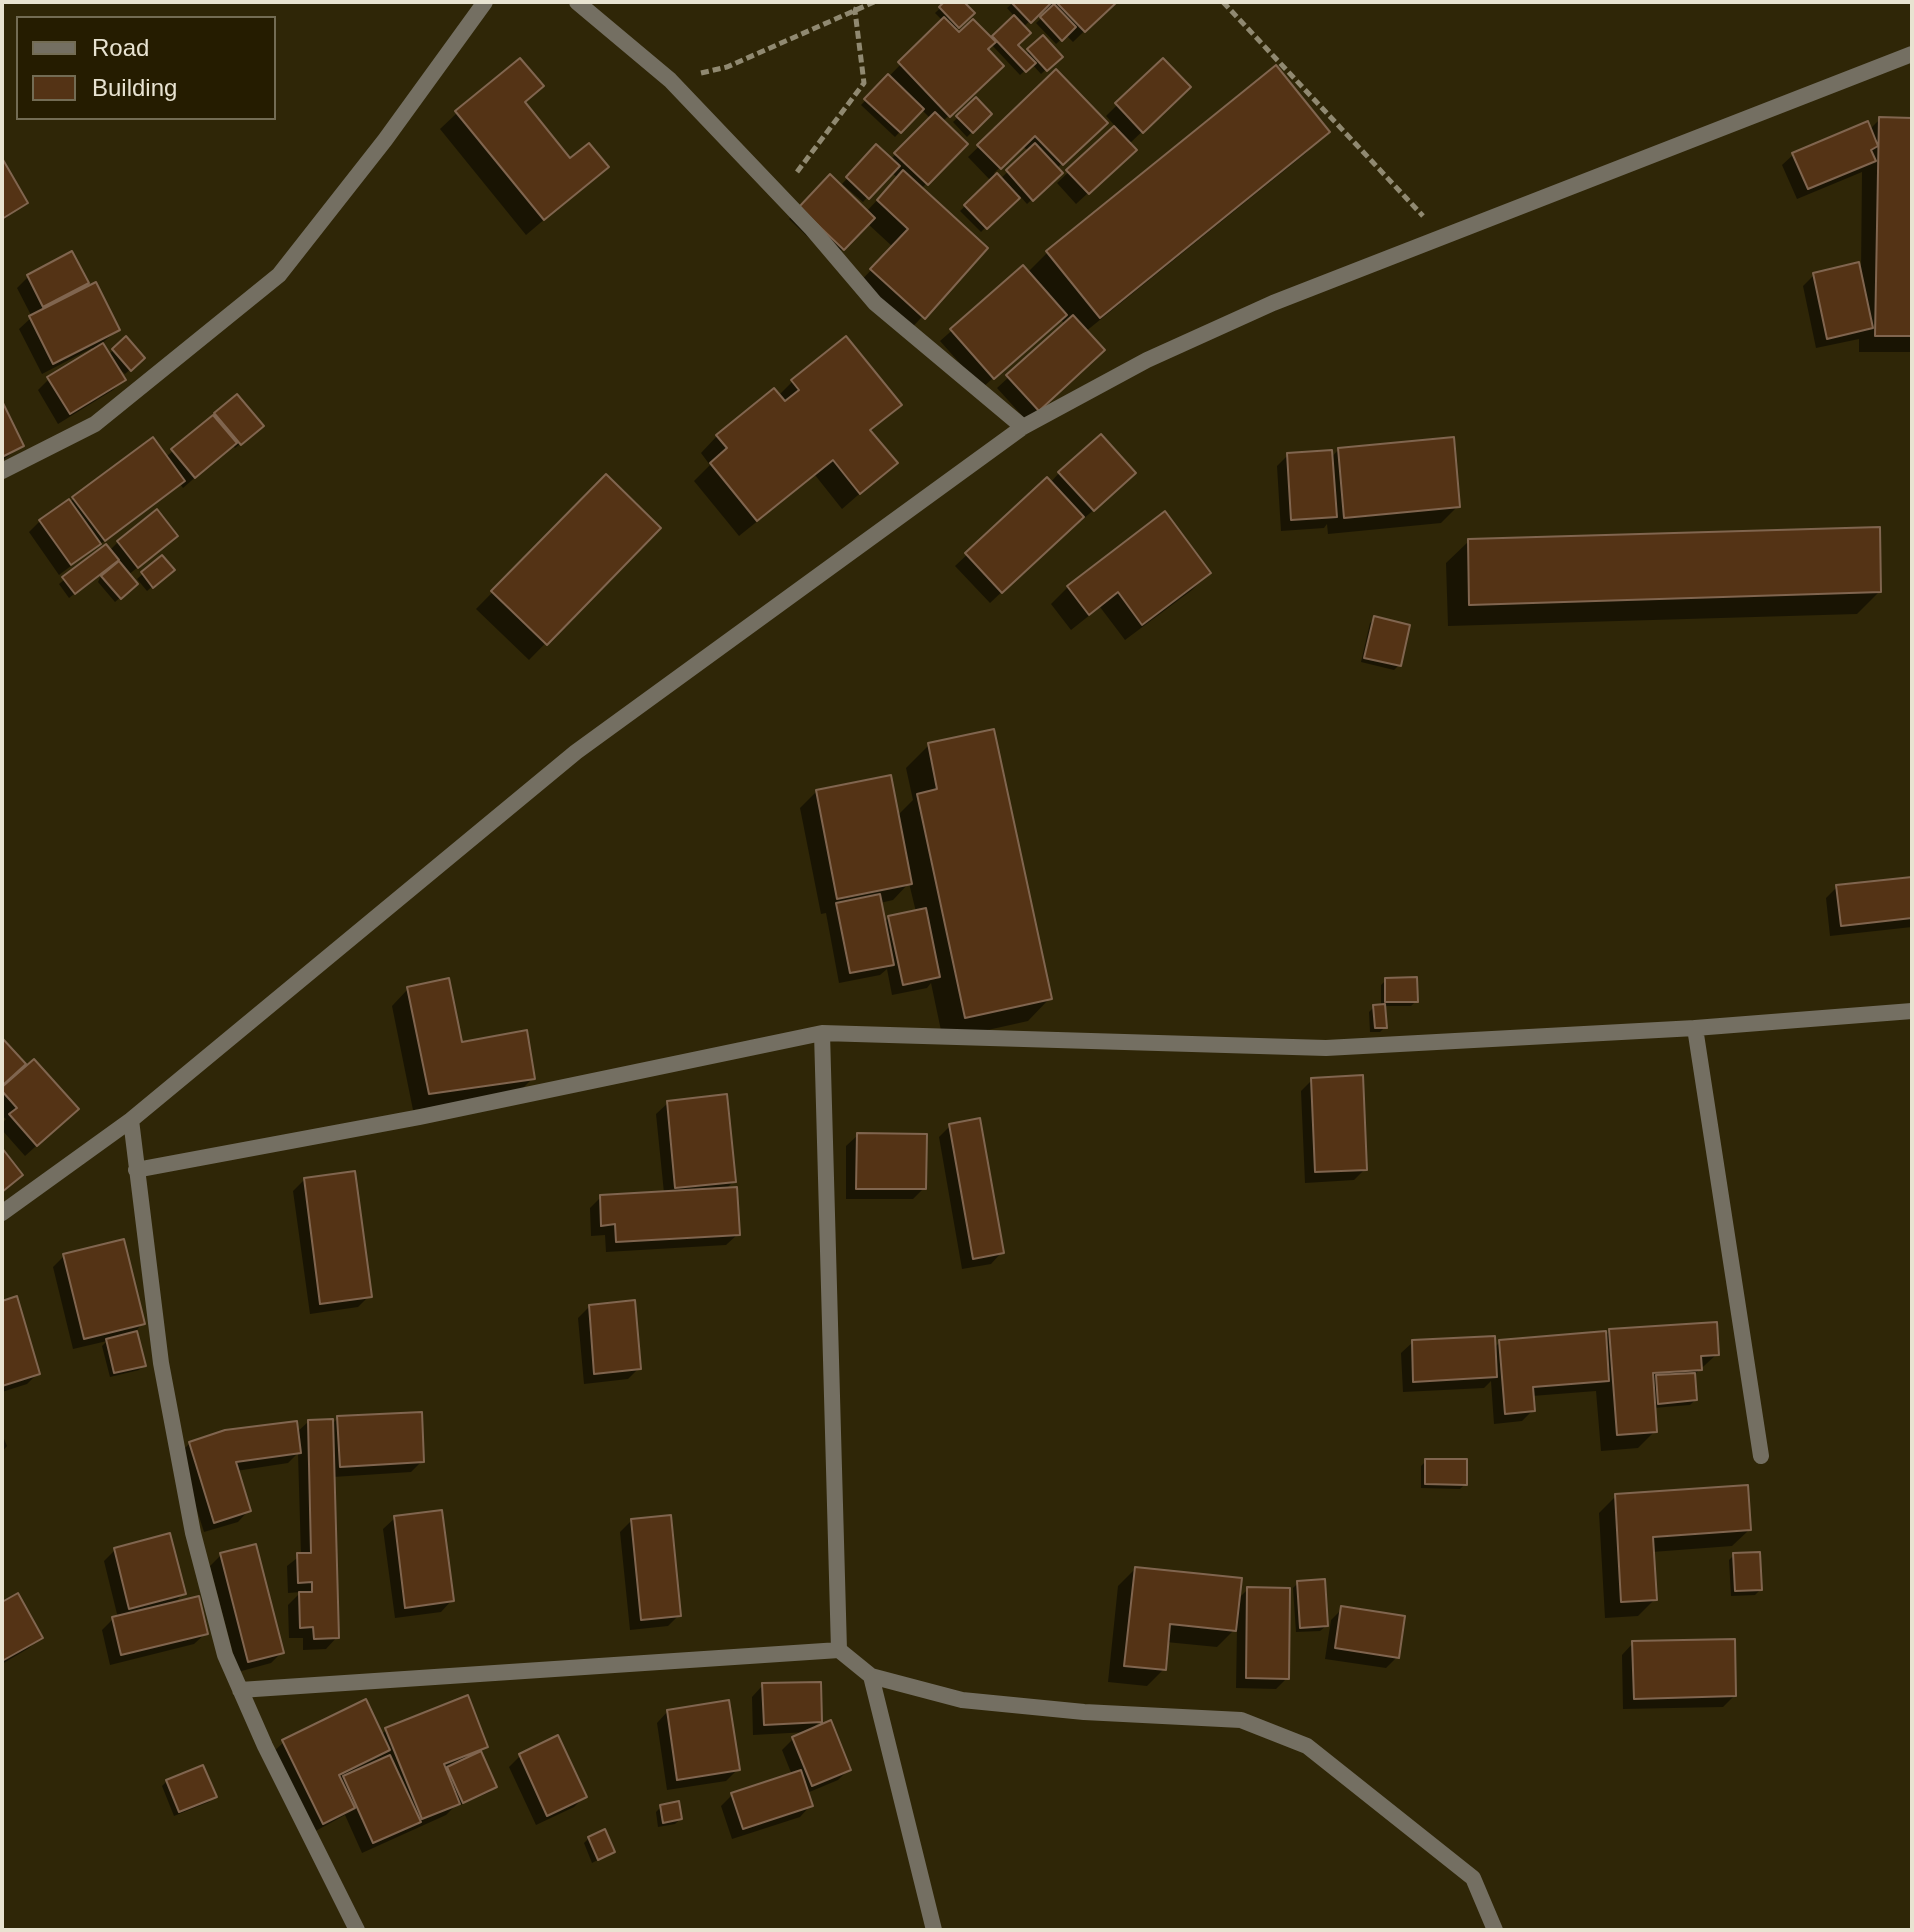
<!DOCTYPE html>
<html>
<head>
<meta charset="utf-8">
<style>
	body { margin:0 }
	#map { position:relative; width:1914px; height:1932px; overflow:hidden; background:#2f2607; font-family:Helvetica,sans-serif }
	canvas { display:block }
	.frame { position:absolute; inset:0; border:4px solid #e8e3d1; pointer-events:none }
	.legend { position:absolute; left:16px; top:16px; width:260px; height:104px; box-sizing:border-box; background:#251c00; border:2px solid #736c54; margin:0; padding:10px 14px; list-style:none; font-size:24px; color:#e8e3d1 }
	.legend li { display:flex; align-items:center; gap:16px; height:40px }
	.legend b { width:40px; border:2px solid #736c54 }
</style>
</head>
<body>
<div id="map">
<canvas width="1914" height="1932"></canvas>
<div class="frame"></div>
<ul class="legend">
<li><b style="height:10px;background:#746f62"></b>Road</li>
<li><b style="height:22px;background:#543315"></b>Building</li>
</ul>
</div>
<script>
const ctx = document.querySelector('canvas').getContext('2d');
ctx.lineJoin = 'round';
function fill(path, color) { ctx.fillStyle = color; ctx.fill(path, 'evenodd'); }
function stroke(path, color, width, dash) { ctx.strokeStyle = color; ctx.lineWidth = width; ctx.lineCap = dash ? 'butt' : 'round'; ctx.setLineDash(dash || []); ctx.stroke(path); }
fill(new Path2D(`
	M947,2H961L972,13L954,31L959,35L991,40L1015,17L1007,8L1014,2H1114L1073,42L1066,35L1056,44L1036,23L1046,14L1042,10L1023,27L1015,45L1025,55L1043,38L1060,57L1041,74L1032,64L1020,75L991,44L985,50L1001,66L942,122L965,144L921,189L986,248L906,334L855,287L893,247L867,223L832,260L789,219L830,177L866,212L898,178L891,172L863,202L842,184L876,147L890,160L931,119L921,109L895,137L861,105L943,21L935,13Z
	M1163,60L1189,87L1128,145L1123,161L1076,204L1057,183L1116,127L1106,116Z
	M1276,68L1327,132L1305,154L1085,332L1092,361L1026,420L997,388L1065,325L1060,318L982,388L940,341L1023,268L1027,273L1047,253Z
	M1056,72L1105,123L1056,169L1060,173L1027,204L1019,195L981,232L960,211L991,181L968,157ZM1023,146L1029,152L1000,179L994,173Z
	M541,86L523,104L570,161L606,167L526,235L440,129L457,113Z
	M976,100L990,114L967,137L953,122Z
	M1880,119L1912,120V352H1859V339L1816,348L1803,286L1814,275L1861,273L1862,172L1797,199L1782,165L1794,154L1869,130Z
	M2,162L26,203L2,221Z
	M28,277L87,282L74,295L118,330L101,344L108,355L126,339L143,358L125,374L118,367L117,368L124,379L113,390L58,424L38,390L49,379L94,351L92,348L42,374L19,329L32,317L17,288Z
	M792,382L899,405L869,432L895,463L842,509L815,475L739,536L694,481L710,465L701,453L717,436L778,396Z
	M2,405L22,445L2,461Z
	M215,414L256,431L235,448L232,445L183,488L180,484L59,575L29,532L40,521L74,499L166,457Z
	M1338,450L1458,506L1441,523L1328,534L1327,524L1324,528L1281,531L1277,466L1288,455L1331,458Z
	M1059,473L1123,484L1081,521L1079,519L990,603L955,566L1047,480L1050,483Z
	M606,477L658,528L529,660L476,609Z
	M1469,541L1879,592L1857,614L1448,626L1446,563Z
	M118,542L165,546L128,575L130,589L115,602L98,582L103,571L69,598L59,584L106,547L109,551Z
	M161,558L167,574L147,591L137,579Z
	M1209,573L1192,590L1125,640L1100,607L1071,630L1051,604L1068,587Z
	M1375,618L1399,665L1394,670L1361,662L1370,623Z
	M929,745L1050,998L1028,1021L943,1040L931,983L927,988L892,995L887,969L880,975L839,983L826,913L821,914L800,808L817,791L897,816L913,800L906,768ZM909,883L916,912L889,917L884,923L880,903L893,900Z
	M1912,879V927L1830,936L1826,898L1837,887Z
	M1386,980L1416,1001L1411,1006H1383L1385,1027L1380,1032H1370L1369,1012L1374,1007L1381,1006V985Z
	M408,989L461,1044L533,1078L516,1095L413,1110L392,1006Z
	M1312,1080L1365,1169L1354,1180L1305,1183L1301,1091Z
	M2,1090L65,1120L25,1156L2,1130V1124L6,1119L2,1116Z
	M668,1103L734,1181L726,1189L738,1234L726,1245L606,1252L605,1235L591,1236L590,1208L601,1197L664,1193L656,1114Z
	M950,1126L1002,1252L991,1264L962,1269L939,1137Z
	M858,1135L924,1188L913,1199H846V1146Z
	M304,1180L369,1296L358,1307L310,1314L293,1191Z
	M64,1256L143,1323L135,1332L144,1365L139,1370L110,1377L102,1346L107,1341L73,1349L53,1267Z
	M2,1303L38,1373L27,1384L2,1392Z
	M589,1307L639,1368L628,1379L584,1384L578,1318Z
	M1610,1331L1717,1354L1693,1376L1695,1400L1690,1405L1653,1408L1655,1431L1638,1448L1601,1451L1596,1391L1532,1396L1533,1410L1522,1421L1494,1424L1491,1381L1484,1388L1403,1392L1401,1353L1413,1342L1494,1348L1500,1342L1604,1337Z
	M338,1418L422,1461L411,1472L333,1477L337,1637L326,1649L303,1650V1638H289L288,1605L301,1592L288,1593L287,1566L301,1555L298,1453L288,1463L236,1471L249,1510L238,1522L204,1532L179,1454L190,1443L296,1433L308,1422L331,1425Z
	M2,1434L7,1446L2,1452Z
	M1426,1461L1465,1484L1460,1489L1421,1488V1466Z
	M1616,1496L1749,1530L1732,1546L1652,1552L1655,1599L1638,1616L1605,1618L1599,1513Z
	M395,1518L452,1600L441,1612L395,1618L383,1529Z
	M631,1521L679,1615L668,1626L630,1630L620,1532Z
	M115,1550L183,1594L172,1605L206,1633L194,1644L110,1665L102,1630L113,1619L118,1618L104,1561Z
	M221,1555L282,1652L271,1663L238,1672L210,1566Z
	M1734,1555L1760,1590L1755,1595L1731,1596L1729,1560Z
	M1135,1569L1237,1600L1248,1589L1287,1678L1276,1689L1236,1688L1237,1627L1217,1647L1166,1642L1164,1669L1147,1686L1108,1682L1118,1586Z
	M1298,1583L1326,1626L1320,1631L1296,1632L1293,1588Z
	M2,1604L40,1637L29,1648L2,1664Z
	M1342,1609L1397,1657L1386,1668L1325,1659L1331,1620Z
	M1633,1643L1734,1696L1723,1707L1623,1709L1622,1655Z
	M763,1685L820,1721L810,1731L849,1769L838,1780L807,1793L811,1805L800,1817L732,1839L721,1806L732,1795L792,1775L782,1750L793,1739L807,1732L753,1735L752,1697Z
	M668,1711L737,1770L726,1781L667,1790L657,1723Z
	M386,1730L485,1746L479,1752L495,1787L490,1792L458,1806L457,1804L446,1815L362,1853L345,1815L312,1833L272,1753L284,1742L381,1735Z
	M520,1756L585,1796L574,1807L536,1825L509,1767Z
	M167,1781L214,1797L209,1802L174,1816L162,1786Z
	M661,1807L680,1819L675,1824L658,1827L656,1812Z
	M589,1838L613,1852L592,1863L584,1843Z`), '#0007');
const building = new Path2D(`
	M944,2H964L975,13L959,28L939,7Z
	M1011,2H1052L1031,23Z
	M1056,2H1117L1085,32Z
	M1054,4L1076,27L1062,41L1040,17Z
	M1014,15L1031,33L1018,45L1036,63L1026,72L992,36Z
	M944,17L959,32L973,19L996,42L988,49L1004,66L950,117L898,62Z
	M1043,35L1063,57L1047,71L1027,49Z
	M520,58L544,86L525,102L570,158L589,143L609,167L544,220L455,111Z
	M1163,58L1191,87L1143,133L1115,103Z
	M1276,65L1330,132L1100,318L1046,251Z
	M1056,69L1108,123L1063,165L1035,136L1001,169L977,145Z
	M888,74L924,109L901,133L864,99Z
	M976,97L992,114L973,133L956,116Z
	M935,112L968,144L928,185L894,153Z
	M1879,117L1912,118V336H1875Z
	M1868,121L1878,146L1871,150L1876,161L1808,189L1792,153Z
	M1114,126L1137,150L1089,194L1066,170Z
	M1035,143L1063,173L1033,201L1006,170Z
	M876,144L900,166L869,199L846,177Z
	M2,158L28,203L2,219Z
	M903,170L988,248L925,319L870,269L908,229L877,200Z
	M997,173L1020,198L987,229L964,205Z
	M830,174L875,218L844,250L799,207Z
	M72,251L89,283L43,307L27,275Z
	M1859,262L1873,328L1827,339L1813,273Z
	M1023,265L1067,315L994,379L950,329Z
	M96,282L120,330L53,364L29,316Z
	M1073,315L1105,350L1039,411L1006,375Z
	M126,336L145,358L131,371L112,349Z
	M846,336L902,405L870,430L898,463L860,494L833,460L757,521L710,463L727,448L716,435L774,388L785,401L799,390L791,380Z
	M103,343L126,380L70,414L47,377Z
	M237,394L264,426L241,445L214,413Z
	M2,401L24,446L2,457Z
	M213,415L237,443L195,478L171,449Z
	M1101,434L1136,473L1094,511L1058,472Z
	M153,437L185,481L105,541L72,497Z
	M1454,437L1460,507L1344,518L1338,448Z
	M1332,450L1337,517L1291,520L1287,453Z
	M606,474L661,528L547,645L491,591Z
	M1047,477L1084,517L1002,593L965,553Z
	M69,499L101,544L71,565L39,520Z
	M157,509L178,536L138,568L117,541Z
	M1165,511L1211,573L1142,625L1118,592L1089,615L1067,586Z
	M1880,527L1881,592L1469,605L1468,539Z
	M106,544L119,560L75,594L62,577Z
	M162,555L175,570L153,588L141,572Z
	M119,561L138,584L121,599L101,576Z
	M1374,616L1410,625L1401,666L1364,658Z
	M994,729L1052,999L965,1018L917,794L937,789L928,743Z
	M891,775L912,884L837,899L816,790Z
	M1912,877V918L1841,926L1836,885Z
	M880,894L894,965L850,973L836,903Z
	M926,908L940,977L903,985L888,916Z
	M1417,977L1418,1002H1385V978Z
	M449,978L462,1042L527,1030L535,1079L429,1094L407,987Z
	M1385,1004L1387,1028H1375L1373,1005Z
	M3,1039L26,1064L3,1085L2,1041Z
	M34,1059L79,1109L37,1146L9,1114L17,1108L2,1091V1087Z
	M1363,1075L1367,1170L1315,1172L1311,1078Z
	M727,1094L736,1182L675,1188L667,1101Z
	M980,1118L1004,1253L973,1259L949,1124Z
	M857,1133L927,1134L926,1189H856Z
	M2,1148L23,1175L2,1192Z
	M355,1171L372,1297L320,1304L304,1178Z
	M737,1187L740,1235L616,1242L615,1224L601,1226L600,1195Z
	M124,1239L145,1324L84,1339L63,1254Z
	M17,1296L40,1374L2,1386V1301Z
	M635,1300L641,1369L594,1374L589,1305Z
	M1717,1322L1719,1355L1701,1356L1702,1370L1653,1373L1657,1432L1617,1435L1609,1329Z
	M137,1331L146,1366L114,1373L106,1339Z
	M1606,1331L1609,1381L1533,1387L1535,1411L1505,1414L1499,1340Z
	M1495,1336L1497,1377L1413,1382L1412,1340Z
	M1695,1373L1697,1400L1658,1404L1656,1375Z
	M422,1412L424,1462L340,1467L337,1416Z
	M333,1419L339,1638L314,1639L313,1627L300,1628L299,1592H312V1582L298,1583L297,1553H311L308,1420Z
	M297,1421L301,1453L236,1462L251,1511L214,1523L189,1442L225,1430Z
	M1425,1459H1467V1485L1425,1484Z
	M1748,1485L1751,1530L1653,1537L1657,1600L1621,1602L1615,1494Z
	M442,1510L454,1601L405,1608L394,1516Z
	M671,1515L681,1616L641,1620L631,1519Z
	M170,1533L186,1594L129,1609L114,1548Z
	M256,1544L284,1653L248,1662L220,1553Z
	M1760,1552L1762,1590L1735,1591L1733,1553Z
	M1135,1567L1242,1578L1236,1631L1170,1624L1166,1670L1124,1666Z
	M1325,1579L1328,1626L1300,1628L1297,1581Z
	M1247,1587L1290,1588L1289,1679L1246,1678Z
	M18,1593L43,1638L2,1661V1602Z
	M199,1596L208,1634L121,1655L112,1617Z
	M1341,1606L1405,1616L1399,1658L1335,1648Z
	M1735,1639L1736,1696L1634,1699L1632,1641Z
	M821,1682L822,1722L764,1725L762,1683Z
	M468,1695L488,1747L444,1764L460,1804L422,1819L385,1728Z
	M366,1699L390,1750L339,1775L355,1808L323,1824L282,1740Z
	M729,1700L740,1770L677,1780L667,1710Z
	M831,1720L851,1770L812,1786L792,1737Z
	M558,1735L587,1797L547,1816L519,1754Z
	M481,1751L497,1787L463,1803L447,1767Z
	M390,1755L421,1822L373,1843L343,1776Z
	M203,1765L217,1797L179,1812L166,1780Z
	M801,1770L813,1806L743,1829L731,1793Z
	M679,1801L682,1819L663,1823L660,1805Z
	M605,1829L615,1852L598,1860L588,1837Z`);
fill(building, '#543315');
stroke(building, '#80654f', 2);
stroke(new Path2D(`
	M1223,2L1423,216
	M701,73L727,67L874,2
	M797,172L864,83L855,11L858,2`), '#908971', 5, [8, 4]);
stroke(new Path2D(`
	M577,2L670,80L812,229L875,303L1023,427
	M2,471L95,424L279,275L385,140L485,2
	M1695,1028L1761,1456
	M822,1033L839,1650
	M131,1120L161,1363L193,1533L225,1655L265,1746L357,1930
	M136,1170L420,1117L822,1033L1326,1048L1695,1028L1912,1011
	M2,1213L131,1120L576,752L1023,427L1147,360L1273,303L1912,54
	M871,1676L934,1930
	M240,1690L839,1650L871,1676L962,1700L1084,1712L1241,1720L1307,1746L1473,1878L1495,1930`), '#746f62', 16);
</script>
</body>
</html>
